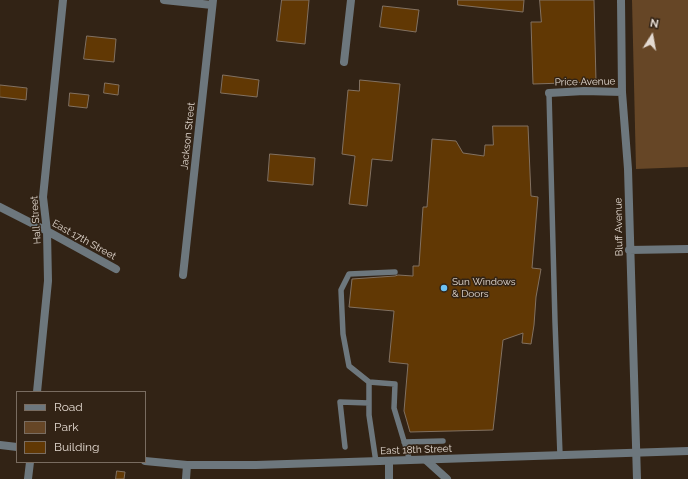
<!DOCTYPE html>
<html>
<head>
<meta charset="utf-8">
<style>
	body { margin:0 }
	#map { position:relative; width:688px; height:479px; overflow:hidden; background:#322315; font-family:Raleway,sans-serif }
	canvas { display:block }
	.legend { position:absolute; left:16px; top:391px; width:130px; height:72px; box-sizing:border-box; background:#322315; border:1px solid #796c60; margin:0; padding:5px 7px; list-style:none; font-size:12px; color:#e3d9d0 }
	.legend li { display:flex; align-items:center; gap:8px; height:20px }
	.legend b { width:20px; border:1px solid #796c60 }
	.north { position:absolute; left:632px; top:16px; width:40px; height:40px; -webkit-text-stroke:3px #322315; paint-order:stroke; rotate:11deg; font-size:11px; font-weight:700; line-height:16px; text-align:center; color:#e3d9d0 }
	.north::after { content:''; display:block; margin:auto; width:14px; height:18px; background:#e3d9d0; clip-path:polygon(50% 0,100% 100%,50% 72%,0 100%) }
</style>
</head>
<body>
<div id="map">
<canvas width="688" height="479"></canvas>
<ul class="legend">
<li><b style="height:5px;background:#6d777d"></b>Road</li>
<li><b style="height:11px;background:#664626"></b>Park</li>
<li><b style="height:11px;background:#613804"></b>Building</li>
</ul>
<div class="north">N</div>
</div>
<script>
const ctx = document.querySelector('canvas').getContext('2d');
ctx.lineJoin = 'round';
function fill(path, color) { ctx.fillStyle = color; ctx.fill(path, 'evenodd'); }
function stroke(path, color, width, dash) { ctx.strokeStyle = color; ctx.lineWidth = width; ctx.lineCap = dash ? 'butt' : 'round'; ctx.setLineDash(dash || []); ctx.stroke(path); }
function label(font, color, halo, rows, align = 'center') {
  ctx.font = font + ' Raleway,sans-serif'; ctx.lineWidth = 3; ctx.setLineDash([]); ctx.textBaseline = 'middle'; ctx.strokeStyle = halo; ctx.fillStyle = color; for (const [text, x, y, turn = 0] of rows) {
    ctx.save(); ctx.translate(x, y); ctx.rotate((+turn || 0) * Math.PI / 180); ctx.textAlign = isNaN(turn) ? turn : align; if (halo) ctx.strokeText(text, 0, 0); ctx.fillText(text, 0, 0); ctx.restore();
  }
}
fill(new Path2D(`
	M632,0H688V167L636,169Z`), '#664626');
const building = new Path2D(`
	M282,0H309L305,44L277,41Z
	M458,0H524L523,12L458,5Z
	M540,0H594L596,82L533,84L531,22H541Z
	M383,6L419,10L416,32L380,27Z
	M87,36L116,39L114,62L84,59Z
	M223,75L259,80L257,97L221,93Z
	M360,80L400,84L392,161L372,159L367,206L349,204L355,156L342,154L348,90L359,91Z
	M105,83L119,85L118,95L104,93Z
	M0,85L27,88L26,100L0,97Z
	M70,93L89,95L87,108L69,106Z
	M493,126H528L531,196L538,197L532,268L541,269L536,297L534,325L531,344L522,343L523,333L503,340L493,430L410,432L404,411L408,364L389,362L394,311L349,307L352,279L395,276L398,275L413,276V266H419L423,207H427L432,139L456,141L463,153L484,156L485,145H493Z
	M270,154L315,158L313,185L268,181Z
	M117,471L125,472L124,479H116Z`);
fill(building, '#613804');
stroke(building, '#827161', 1);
stroke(new Path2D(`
	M549,93L555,322L560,455
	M395,272L349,274L341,290L343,334L349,366L369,382L395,384L394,408L410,461
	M369,382V415L376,462
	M404,442L443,441
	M345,447L340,402L369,403`), '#6d777d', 5.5);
stroke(new Path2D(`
	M164,0L212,5
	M621,0L622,92L628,169L637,479
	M344,62L351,0
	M549,93L584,91L622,92
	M0,207L47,231L116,269
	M629,250L688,249
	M183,275L213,0
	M37,392L48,281L47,231L43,197L63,0
	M426,460L447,479
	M389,461V479
	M28,479L30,462
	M186,479L187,465`), '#6d777d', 8);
stroke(new Path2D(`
	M0,445L17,447
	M145,461L187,465H256L688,451`), '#6d777d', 8);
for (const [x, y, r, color] of [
	[444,288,4,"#6dc2f3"]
]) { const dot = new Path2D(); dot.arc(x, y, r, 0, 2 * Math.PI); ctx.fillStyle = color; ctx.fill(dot); stroke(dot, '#322315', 1.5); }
label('10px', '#e3d9d0', '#322315', [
	["Price Avenue",585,82,-1],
	["Jackson Street",188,136,-84],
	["Hall Street",36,220,-94],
	["Bluff Avenue",619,227,-91],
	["East 17th Street",84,240,29],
	["East 18th Street",416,450,-2]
]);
label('10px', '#e3d9d0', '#322315', [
	["Sun Windows",452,282],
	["& Doors",452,294]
], 'left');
</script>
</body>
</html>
